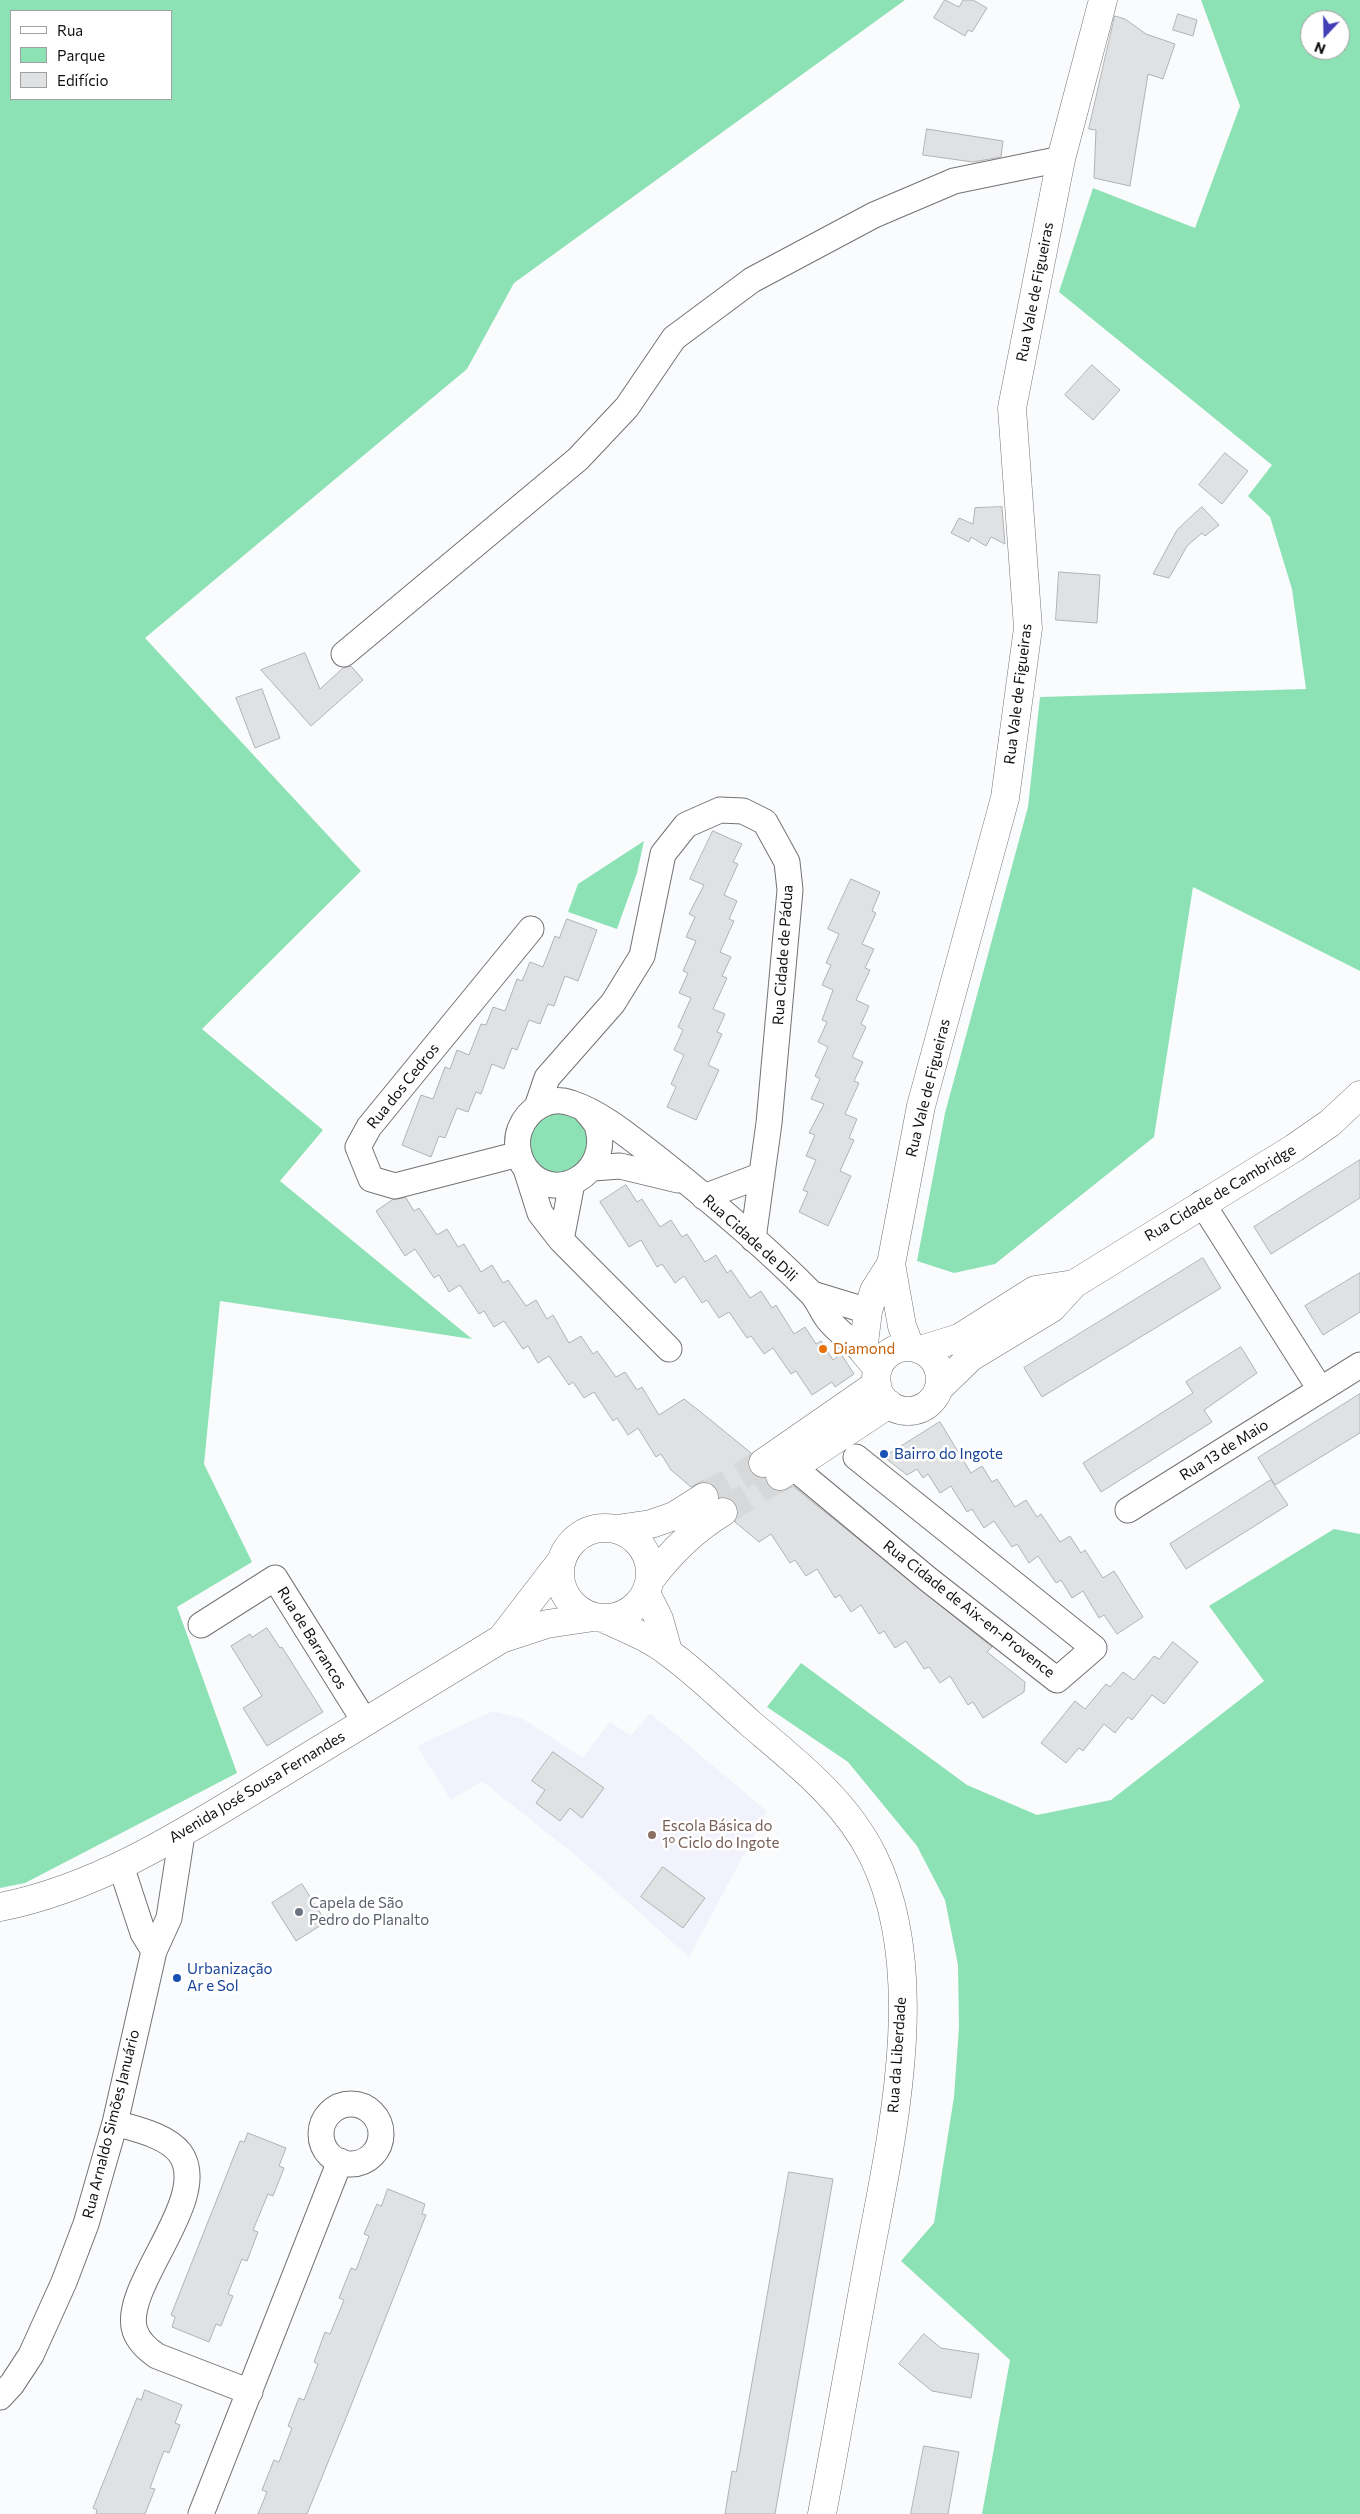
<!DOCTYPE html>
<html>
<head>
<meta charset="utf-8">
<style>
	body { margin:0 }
	#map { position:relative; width:1360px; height:2514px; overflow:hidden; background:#fafbfd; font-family:Commissioner,sans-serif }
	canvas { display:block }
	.legend { position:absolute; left:10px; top:10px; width:162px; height:90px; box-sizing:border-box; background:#fff; border:1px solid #a0a0a0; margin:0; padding:6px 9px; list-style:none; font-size:15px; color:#111112 }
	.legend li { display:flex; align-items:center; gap:10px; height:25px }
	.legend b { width:25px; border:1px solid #a0a0a0 }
	.north { position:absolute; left:1300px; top:10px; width:50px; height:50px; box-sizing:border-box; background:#fff; border:1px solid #a0a0a0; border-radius:50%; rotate:201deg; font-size:14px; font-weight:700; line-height:20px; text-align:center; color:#111112 }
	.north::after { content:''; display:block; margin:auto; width:18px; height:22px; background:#4340b6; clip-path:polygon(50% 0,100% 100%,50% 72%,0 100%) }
</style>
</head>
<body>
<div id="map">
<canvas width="1360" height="2514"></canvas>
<ul class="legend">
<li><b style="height:6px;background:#fff"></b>Rua</li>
<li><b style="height:14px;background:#8de2b5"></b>Parque</li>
<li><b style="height:14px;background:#e0e1e3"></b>Edifício</li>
</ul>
<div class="north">N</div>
</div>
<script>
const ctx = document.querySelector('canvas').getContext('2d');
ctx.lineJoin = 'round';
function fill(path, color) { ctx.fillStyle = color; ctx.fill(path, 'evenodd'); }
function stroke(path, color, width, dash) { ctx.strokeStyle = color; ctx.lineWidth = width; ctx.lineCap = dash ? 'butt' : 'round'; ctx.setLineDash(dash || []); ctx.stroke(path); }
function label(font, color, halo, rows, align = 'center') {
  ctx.font = font + ' Commissioner,sans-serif'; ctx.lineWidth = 5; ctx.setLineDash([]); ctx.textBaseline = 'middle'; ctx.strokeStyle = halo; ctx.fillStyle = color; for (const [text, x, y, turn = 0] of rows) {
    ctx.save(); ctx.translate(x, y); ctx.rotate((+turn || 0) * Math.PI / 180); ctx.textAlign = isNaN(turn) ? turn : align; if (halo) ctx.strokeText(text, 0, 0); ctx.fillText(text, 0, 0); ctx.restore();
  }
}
fill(new Path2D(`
	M493,1711L523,1719L583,1758L610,1722L631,1736L650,1713L767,1811L689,1957L580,1859L482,1781L451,1800L417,1746Z`), '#f1f2fc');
fill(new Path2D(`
	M0,0H905L514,283L467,369L145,638L361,871L202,1029L323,1130L280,1181L472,1339L220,1301L204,1464L252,1562L177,1607L237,1773L25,1883L0,1888ZM171,11V99H11V11Z
	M1201,0H1360V971L1193,887L1154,1137L995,1264L954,1273L917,1261L945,1113L1028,807L1040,697L1306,689L1292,589L1270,517L1248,496L1272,465L1059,292L1093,188L1195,228L1240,106ZM1310,20H1340V50H1310Z
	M644,841L637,873L617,929L568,912L578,884Z
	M556,1112L576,1118L588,1133L585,1163L560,1177L534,1166L526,1137L537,1120Z
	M1334,1529L1360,1534V2514H982L1010,2360L901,2261L934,2223L954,2097L959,2027L958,1965L945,1900L917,1846L848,1762L767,1707L801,1663L967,1785L1037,1815L1111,1800L1264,1681L1209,1606Z`), '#8de2b5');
const building = new Path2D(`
	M945,0L959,7L963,0H973L987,8L972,32L968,30L965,36L934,18Z
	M1178,14L1197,20L1193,36L1173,30Z
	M1115,16L1125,19L1146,34L1175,44L1163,79L1148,74L1130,186L1094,178L1096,130L1089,129Z
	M927,129L1003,141L1001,157L973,162L923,155Z
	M1092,365L1120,390L1093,420L1065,395Z
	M1225,453L1248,471L1222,504L1199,485Z
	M1002,507L1005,544L991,537L986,546L971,537L969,542L951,533L959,518L973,524L975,508Z
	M1202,507L1219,525L1205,536L1202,533L1187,546L1169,578L1153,574L1177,530Z
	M1059,572L1100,575L1097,623L1056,620Z
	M305,653L320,689L343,668L351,666L363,680L311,726L261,670Z
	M262,689L280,738L255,748L236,698Z
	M713,831L742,844L733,862L738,864L724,895L737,901L729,919L734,921L720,952L731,957L722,976L727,978L713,1009L725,1014L717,1032L722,1034L708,1065L719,1070L696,1120L667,1107L676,1087L671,1084L684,1055L674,1050L683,1030L678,1027L691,998L679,993L688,973L683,971L696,941L686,937L695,917L689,914L704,885L690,879Z
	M851,879L880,892L872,911L876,913L862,944L874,949L865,968L870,970L856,1000L869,1006L861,1024L866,1027L852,1057L863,1062L854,1081L859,1083L845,1114L857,1119L849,1138L854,1140L840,1171L851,1176L828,1226L799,1212L808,1192L803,1190L816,1160L806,1156L815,1135L809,1133L824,1104L811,1099L820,1079L815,1076L828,1047L818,1042L827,1022L822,1020L833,990L822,985L831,965L826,963L839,934L828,929Z
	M567,919L597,930L578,981L565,976L554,1006L548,1004L540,1024L529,1020L517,1050L512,1048L504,1069L492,1064L481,1094L476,1092L468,1112L457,1108L445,1138L439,1136L431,1157L402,1145L421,1095L433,1099L445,1067L450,1069L457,1050L469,1055L481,1024L486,1025L493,1007L505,1011L517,979L522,981L530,962L543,967L555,936L559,938Z
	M1360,1160V1198L1271,1254L1254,1227Z
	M626,1185L637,1202L642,1199L660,1227L671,1220L682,1237L687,1234L705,1262L716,1255L727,1273L731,1270L750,1298L761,1291L772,1308L776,1305L794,1334L805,1327L816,1344L821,1341L833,1360L841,1354L854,1374L835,1387L832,1382L812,1395L796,1371L791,1374L773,1348L764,1354L751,1336L747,1338L729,1312L719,1318L707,1300L702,1303L684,1276L675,1283L662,1264L657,1267L641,1240L629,1247L600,1202Z
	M406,1198L414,1211L419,1208L437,1235L447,1229L458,1247L464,1244L481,1272L492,1265L503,1283L508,1280L526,1306L536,1300L547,1319L553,1315L569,1343L581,1336L593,1354L597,1351L616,1377L625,1372L637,1390L642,1387L659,1415L684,1399L702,1413L751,1453L747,1464L750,1472L757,1477L765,1478L767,1485L773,1490L781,1492L793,1486L809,1499L992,1647L987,1652L1025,1682L1024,1692L983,1718L973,1702L968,1705L950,1676L940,1683L929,1667L924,1669L906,1641L895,1648L884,1631L879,1634L861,1605L851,1612L840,1595L835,1598L817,1569L806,1576L795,1560L790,1563L771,1534L759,1542L735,1522L739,1511L736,1503L731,1498L719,1497L717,1489L711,1483L703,1481L691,1487L671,1470L661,1454L656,1457L638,1428L628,1435L617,1418L613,1421L594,1392L584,1398L573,1382L569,1385L549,1356L538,1363L528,1346L523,1349L504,1321L494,1327L484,1311L479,1314L460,1285L449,1292L439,1275L434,1278L415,1249L405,1256L376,1211L392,1200Z
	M1203,1258L1221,1288L1042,1397L1024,1368Z
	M1360,1273V1312L1323,1335L1305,1306Z
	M1241,1347L1257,1373L1204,1410L1212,1422L1101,1492L1083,1463L1193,1393L1186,1382Z
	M1360,1394V1433L1275,1485L1258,1458Z
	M940,1422L971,1473L982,1466L992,1482L997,1479L1015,1507L1026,1500L1037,1517L1041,1514L1060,1542L1070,1536L1081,1553L1085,1550L1103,1578L1114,1571L1143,1617L1117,1634L1104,1615L1099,1618L1083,1591L1072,1598L1061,1580L1056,1583L1038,1556L1029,1563L1017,1544L1012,1547L994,1521L984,1528L972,1509L967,1512L951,1486L940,1493L928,1474L923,1478L917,1469L907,1475L884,1457Z
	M1271,1480L1288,1505L1186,1569L1170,1544Z
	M267,1628L280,1648L282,1647L323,1712L267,1746L243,1708L262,1696L231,1646L250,1634L252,1637Z
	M1173,1642L1198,1662L1164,1704L1152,1695L1132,1720L1128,1717L1115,1733L1104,1724L1083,1751L1079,1748L1066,1763L1041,1743L1075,1701L1085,1709L1106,1684L1110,1687L1123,1672L1134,1680L1154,1656L1159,1659Z
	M553,1752L604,1788L582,1818L570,1808L560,1821L536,1803L545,1790L532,1781Z
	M663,1867L705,1898L683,1928L641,1897Z
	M302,1884L326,1922L296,1941L272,1903Z
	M248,2133L286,2148L279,2166L284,2168L273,2196L268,2194L253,2230L258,2232L247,2261L242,2259L235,2276L228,2294L233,2296L221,2326L216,2324L209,2342L172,2327L175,2317L171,2315L240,2141L244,2142Z
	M789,2172L833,2179L775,2514H725L732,2471L736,2472Z
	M388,2189L425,2204L422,2214L426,2215L350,2408L307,2514H258L267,2492L262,2490L274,2460L279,2462L292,2428L288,2426L299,2398L304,2400L318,2364L314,2362L325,2332L330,2334L344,2300L339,2298L351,2268L356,2270L369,2236L364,2234L377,2204L381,2206Z
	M924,2334L941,2348L979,2354L971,2398L932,2391L899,2364Z
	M145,2390L182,2405L175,2423L180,2425L169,2453L164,2451L157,2469L150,2488L155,2489L145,2514H96L97,2510L93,2508L137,2398L141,2400Z
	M924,2446L959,2452L948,2514H911Z`);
fill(building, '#e0e1e3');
stroke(building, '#b1b2b4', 1);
stroke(new Path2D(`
	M704,1497L763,1463
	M723,1512L780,1476`), '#d7d8da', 28, [28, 14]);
const minor = new Path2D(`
	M344,654L578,459L627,407L674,338L752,280L874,215L954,181L1061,159
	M537,1107L547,1078L613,1003L642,956L663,854L686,825L720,810L743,811L765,822L787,862L790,890L769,1123L753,1239
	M586,1111C590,1116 597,1123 598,1129C610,1174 554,1206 526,1169C518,1158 515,1142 520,1129C528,1109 549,1095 571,1103C602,1113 632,1139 657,1158C710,1200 763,1244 811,1293C818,1300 821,1310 827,1318C836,1330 851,1341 863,1351
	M519,1154L395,1186L371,1179L358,1147L369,1127L531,929
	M593,1168L620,1166L678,1180
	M526,1169L540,1213L561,1240
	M572,1183L561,1240L669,1349
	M704,1197L762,1175
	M1202,1203L1320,1389
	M812,1294L868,1311
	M793,1467L929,1580L1057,1680L1094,1648L856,1457
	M1128,1510L1360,1365
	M201,1625L275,1578L365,1722
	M121,1866L143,1933L154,1951
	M321 2134a30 30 0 1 1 60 0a30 30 0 1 1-60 0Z
	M115,2123C135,2129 166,2135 180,2153C213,2198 120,2287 135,2331C139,2342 148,2350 157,2356L250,2392
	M0,2397L12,2384L31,2355L64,2282L86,2224L115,2123L154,1951L169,1918L182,1834
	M201,2514L340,2161`);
const tertiary = new Path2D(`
	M910,1347L902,1326L891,1264L921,1106L1005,798L1028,628L1012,408L1061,159L1103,0
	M876 1379a32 32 0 1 1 64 0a32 32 0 1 1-64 0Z
	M920,1350L959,1338L1035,1290L1074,1284
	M878,1369L863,1351L868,1311L874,1291L891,1264
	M939,1388L971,1357L1052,1308L1074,1284L1294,1148L1330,1123L1360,1095
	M763,1463L877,1384
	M780,1476L889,1404
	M560 1573a45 45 0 1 1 90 0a45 45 0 1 1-90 0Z
	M617,1529L651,1524L674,1516L704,1497
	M650,1580C671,1552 693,1530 723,1512
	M646,1593L659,1619L668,1651
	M605,1619C627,1629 650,1638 669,1653C698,1674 724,1700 751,1724C797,1763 846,1801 873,1856C933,1978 888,2152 865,2279C850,2358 837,2436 822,2514
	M501,1639L561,1561
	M0,1907C101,1887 188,1830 275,1777C350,1731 425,1685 501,1639L547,1624L594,1617`);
stroke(minor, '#737376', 27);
stroke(tertiary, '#737376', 29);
stroke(minor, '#fff', 25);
stroke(tertiary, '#fff', 28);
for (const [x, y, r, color] of [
	[823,1349,5,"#e8710a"],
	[884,1454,5,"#1a4fb4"],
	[652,1835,5,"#8d6e63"],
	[299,1912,5,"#6b7280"],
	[177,1978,5,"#1a4fb4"]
]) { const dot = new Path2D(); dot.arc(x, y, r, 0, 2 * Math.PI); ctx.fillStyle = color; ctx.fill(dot); stroke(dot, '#fff', 2); }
label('15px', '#111112', '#fff', [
	["Rua Vale de Figueiras",1035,292,-79],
	["Rua Vale de Figueiras",1018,694,-83],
	["Rua Cidade de Pádua",783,955,-86],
	["Rua dos Cedros",403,1086,-51],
	["Rua Vale de Figueiras",928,1088,-76],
	["Rua Cidade de Cambridge",1220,1193,-31],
	["Rua Cidade de Dili",750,1238,42],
	["Rua 13 de Maio",1224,1450,-32],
	["Rua Cidade de Aix-en-Provence",969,1609,38],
	["Rua de Barrancos",312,1638,58],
	["Avenida José Sousa Fernandes",257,1787,-31],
	["Rua da Liberdade",897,2055,-86],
	["Rua Arnaldo Simões Januário",111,2124,-76]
]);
label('15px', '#c56008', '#fff', [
	["Diamond",833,1349]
], 'left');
label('15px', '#164399', '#fff', [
	["Bairro do Ingote",894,1454],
	["Urbanização",187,1969],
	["Ar e Sol",187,1986]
], 'left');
label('15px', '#785e54', '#fff', [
	["Escola Básica do",662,1826],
	["1º Ciclo do Ingote",662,1843]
], 'left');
label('15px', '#5b616d', '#fff', [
	["Capela de São",309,1903],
	["Pedro do Planalto",309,1920]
], 'left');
</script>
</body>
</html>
